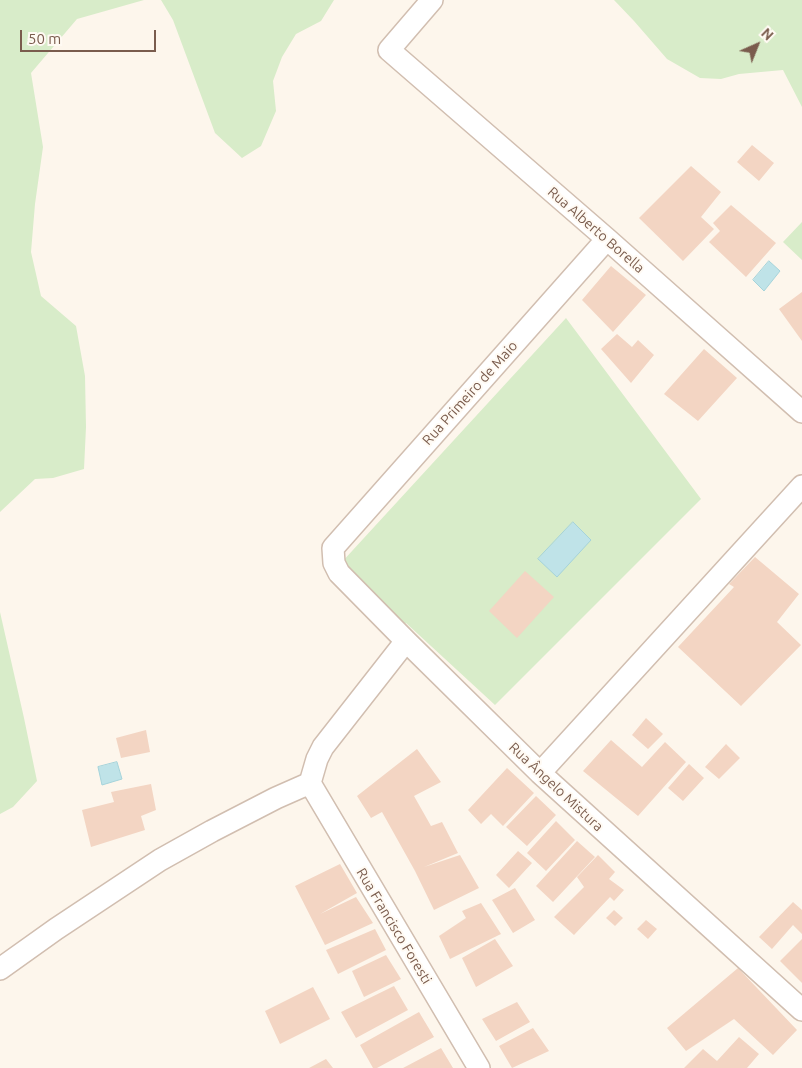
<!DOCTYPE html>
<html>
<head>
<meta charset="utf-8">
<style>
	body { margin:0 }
	#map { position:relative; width:802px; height:1068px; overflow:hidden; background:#fdf6ec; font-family:Ubuntu,sans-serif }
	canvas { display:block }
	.north { position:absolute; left:732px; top:20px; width:50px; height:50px; -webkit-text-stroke:4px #fffaf3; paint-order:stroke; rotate:44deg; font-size:14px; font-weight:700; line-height:20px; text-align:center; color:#7a5c4d }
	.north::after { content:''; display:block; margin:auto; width:18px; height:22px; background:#7a5c4d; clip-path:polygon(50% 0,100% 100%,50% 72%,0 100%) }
	.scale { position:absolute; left:20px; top:30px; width:136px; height:22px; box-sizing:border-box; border:2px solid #7a5c4d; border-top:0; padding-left:6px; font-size:15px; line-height:18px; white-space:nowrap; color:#7a5c4d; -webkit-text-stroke:4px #fffaf3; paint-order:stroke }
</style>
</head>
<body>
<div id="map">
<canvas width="802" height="1068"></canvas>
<div class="north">N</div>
<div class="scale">50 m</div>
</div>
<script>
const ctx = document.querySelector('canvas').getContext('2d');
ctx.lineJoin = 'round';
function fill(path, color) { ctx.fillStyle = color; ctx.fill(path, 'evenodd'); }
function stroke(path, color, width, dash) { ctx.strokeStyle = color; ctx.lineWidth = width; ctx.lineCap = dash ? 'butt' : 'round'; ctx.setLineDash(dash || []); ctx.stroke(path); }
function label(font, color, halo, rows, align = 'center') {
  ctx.font = font + ' Ubuntu,sans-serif'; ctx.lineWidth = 4; ctx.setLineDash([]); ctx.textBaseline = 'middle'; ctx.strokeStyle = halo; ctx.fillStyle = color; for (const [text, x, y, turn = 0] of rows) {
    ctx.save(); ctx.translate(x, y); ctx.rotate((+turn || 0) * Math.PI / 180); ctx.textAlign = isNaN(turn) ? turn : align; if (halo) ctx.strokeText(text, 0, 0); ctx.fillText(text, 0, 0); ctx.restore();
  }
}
fill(new Path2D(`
	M0,0H144L77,19L31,73L43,147L35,204L31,252L41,296L76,326L85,376L86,427L84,469L53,478L35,479L0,512Z
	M161,0H334L321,21L296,34L282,57L273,81L276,111L261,146L242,158L215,133L173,20Z
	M614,0H802V107L783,70L739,74L721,79L700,78L667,59L634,21Z
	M802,222V260L783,242Z
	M566,318L701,499L495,705L406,623L402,627L341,563Z
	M0,612L24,718L37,781L13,807L0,814Z`), '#d8ecc9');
const water = new Path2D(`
	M769,261L780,271L764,291L753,280Z
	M573,522L591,540L557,577L538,559Z
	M117,762L122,779L102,785L98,767Z`);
fill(water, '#bfe3e8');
stroke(water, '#a5d3da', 1);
fill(new Path2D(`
	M752,145L774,163L759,181L737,162Z
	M691,166L721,192L701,217L714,229L683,261L639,218Z
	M731,205L776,243L746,277L709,242L720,231L713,223Z
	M611,266L646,295L613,332L582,300Z
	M802,292V341L779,309Z
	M617,334L632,347L638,340L654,355L631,383L601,349Z
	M704,349L737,378L698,421L664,394Z
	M755,557L799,594L777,622L801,645L741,706L678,647L734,587L729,584Z
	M525,571L554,597L517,638L489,611Z
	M646,718L663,734L648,749L632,735Z
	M146,730L150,752L121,758L116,738Z
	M611,740L642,767L665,742L686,762L638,816L583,771Z
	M726,744L740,758L719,779L705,767Z
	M417,749L441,782L414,796L431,826L442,822L458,853L424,867L460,855L479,888L434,910L415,871L382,812L371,818L357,796Z
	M689,764L704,778L683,801L668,788Z
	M507,768L534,793L503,826L491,814L481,824L468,810Z
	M151,784L156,810L141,816L145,830L91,847L82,810L114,802L111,792Z
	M536,796L556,815L527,846L506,827Z
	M556,821L575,840L546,871L527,853Z
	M577,841L595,857L553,902L536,886Z
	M518,851L532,863L509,888L496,875Z
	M598,855L615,872L609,879L624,890L614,901L610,897L574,935L554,917L584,887L577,877Z
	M340,864L357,893L320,914L356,897L373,923L325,945L295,886Z
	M515,888L535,920L513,933L492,900Z
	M793,902L802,910V934L793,925L772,949L759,937Z
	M481,903L501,934L450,959L439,936L466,918L462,911Z
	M614,910L623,918L615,926L606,918Z
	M646,920L657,929L648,939L637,929Z
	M375,929L386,950L338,974L326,950Z
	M495,939L513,966L476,987L462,958Z
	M802,939V983L780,961Z
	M386,955L401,979L364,997L352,971Z
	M738,968L797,1030L773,1055L734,1019L686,1051L667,1028Z
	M394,986L408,1010L356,1038L341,1012Z
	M313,987L330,1019L280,1044L265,1011Z
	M517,1002L530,1022L496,1041L482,1019Z
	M419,1012L434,1037L377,1068H373L360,1045Z
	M533,1028L549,1051L512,1068L499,1046Z
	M739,1037L759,1054L747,1068H684L703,1049L717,1061Z
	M441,1048L453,1068H403Z
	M326,1059L333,1068H309Z`), '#f3d5c3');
const minor = new Path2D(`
	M432,0L389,50L607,239L802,412
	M607,239L333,548L334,563L339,573L406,641L540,773L802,1010
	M540,773L802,486
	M310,783L479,1068
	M310,783L317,759L323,747L406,641
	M0,969L56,929L160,860L212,831L276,798L310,783`);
stroke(minor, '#d1beb0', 24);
stroke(minor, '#fff', 21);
label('14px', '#7a5c4d', '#fffaf3', [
	["Rua Alberto Borella",596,230,41],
	["Rua Primeiro de Maio",470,393,-48],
	["Rua Ângelo Mistura",556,787,43],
	["Rua Francisco Foresti",394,926,59]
]);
</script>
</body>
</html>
